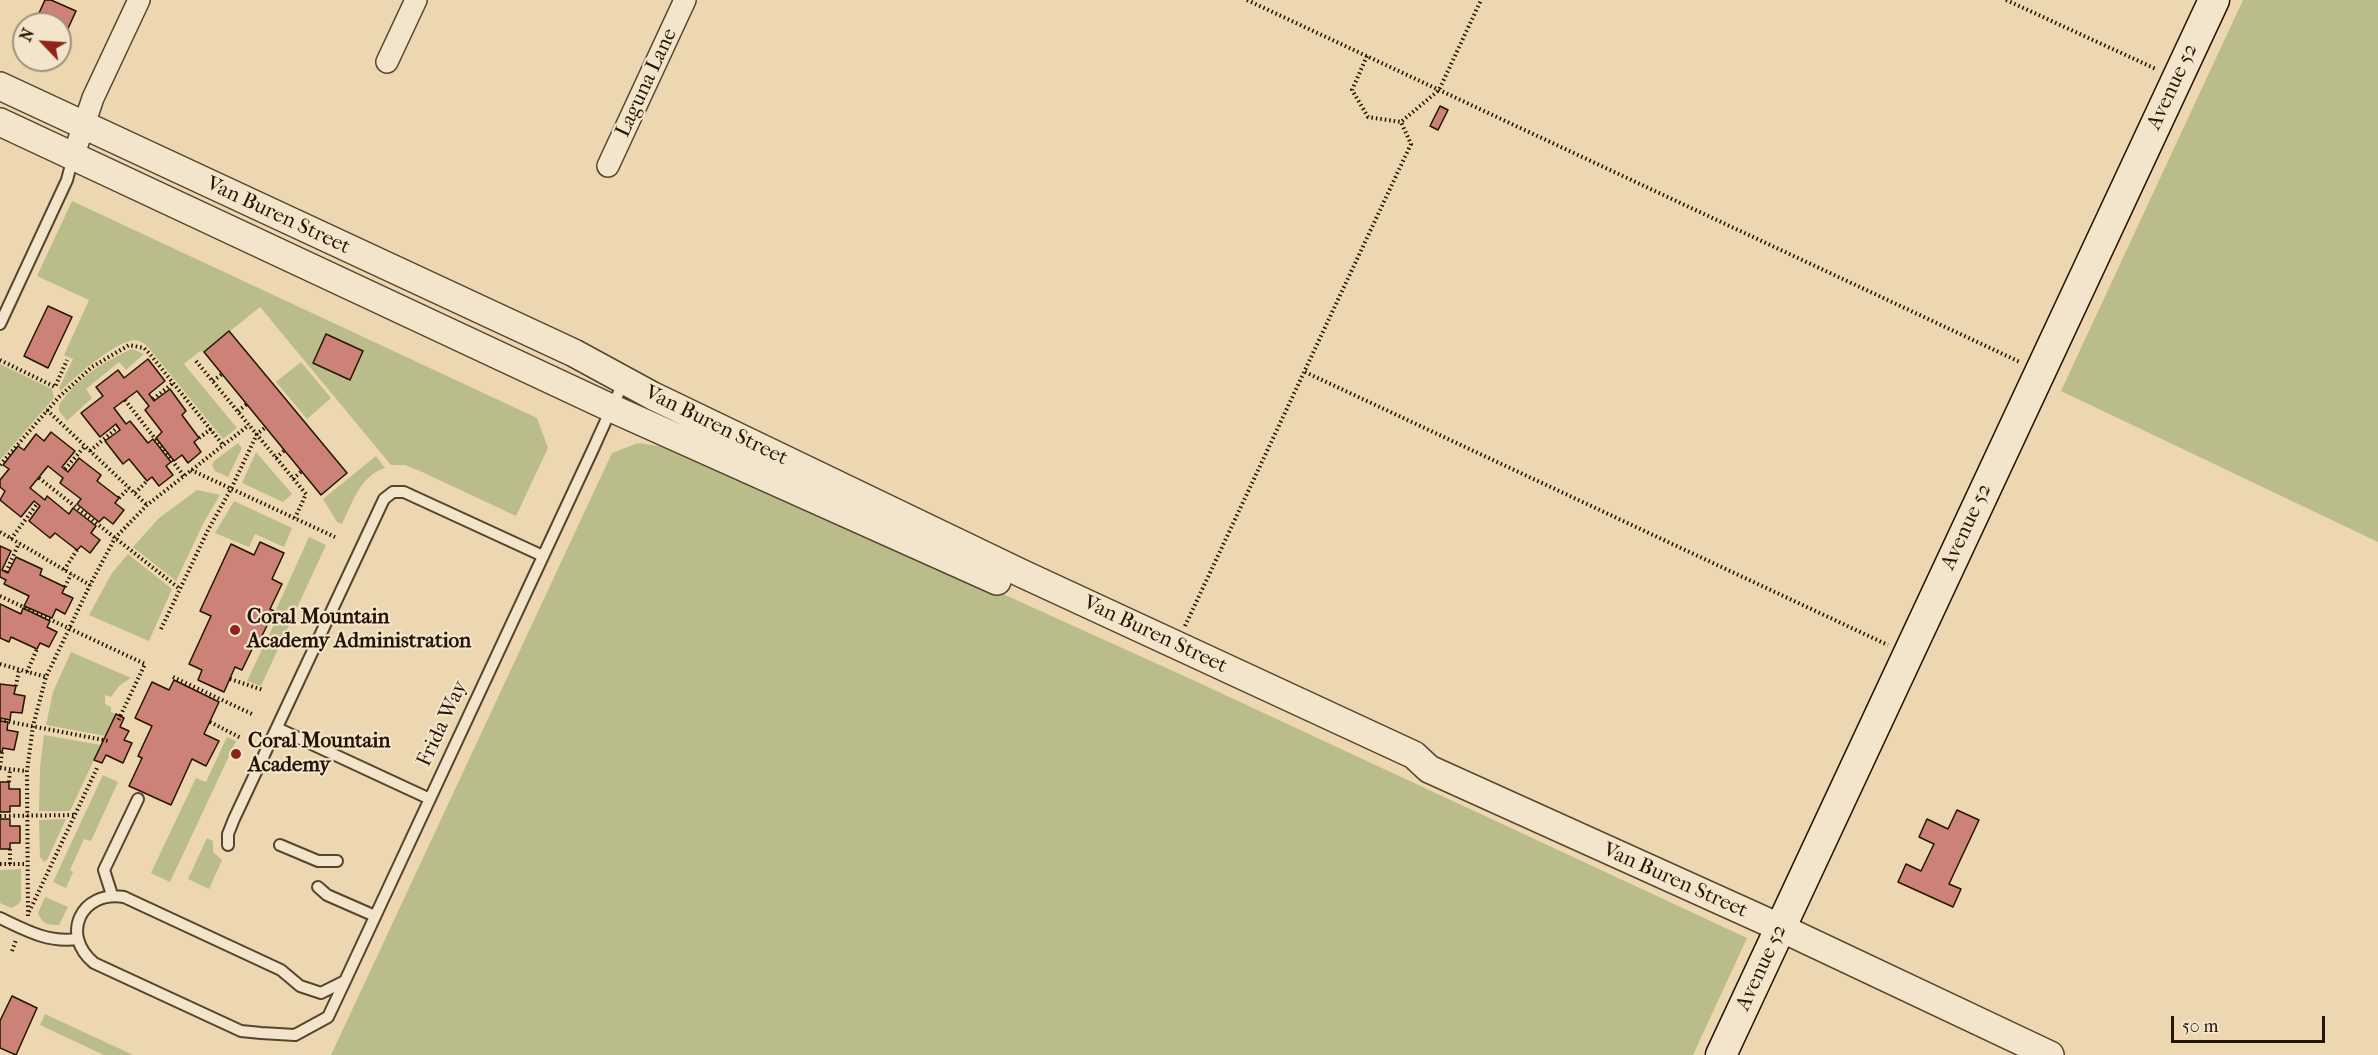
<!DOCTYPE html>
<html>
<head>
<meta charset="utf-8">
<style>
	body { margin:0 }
	#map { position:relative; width:2378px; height:1055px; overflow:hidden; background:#ecd7b0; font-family:"IM FELL French Canon",serif }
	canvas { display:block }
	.north { position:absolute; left:12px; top:12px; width:60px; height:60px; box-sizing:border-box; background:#f3e5cc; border:2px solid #a0917b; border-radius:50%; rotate:295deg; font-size:16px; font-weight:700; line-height:24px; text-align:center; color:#241402 }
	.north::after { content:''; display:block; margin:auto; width:21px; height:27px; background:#8f2418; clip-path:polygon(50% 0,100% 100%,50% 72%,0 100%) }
	.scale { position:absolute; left:2171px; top:1016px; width:154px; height:27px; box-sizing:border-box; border:3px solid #241402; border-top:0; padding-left:8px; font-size:18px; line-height:21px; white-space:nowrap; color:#241402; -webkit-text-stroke:4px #f3e5cc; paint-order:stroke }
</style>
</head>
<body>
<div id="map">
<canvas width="2378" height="1055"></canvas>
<div class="north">N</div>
<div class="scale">50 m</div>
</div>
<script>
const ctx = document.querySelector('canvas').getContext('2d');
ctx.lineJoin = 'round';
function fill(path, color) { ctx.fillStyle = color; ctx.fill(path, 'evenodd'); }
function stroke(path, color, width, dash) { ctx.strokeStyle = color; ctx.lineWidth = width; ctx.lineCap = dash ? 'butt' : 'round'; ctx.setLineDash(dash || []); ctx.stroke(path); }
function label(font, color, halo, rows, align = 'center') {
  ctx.font = font + ' "IM FELL French Canon",serif'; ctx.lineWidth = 4.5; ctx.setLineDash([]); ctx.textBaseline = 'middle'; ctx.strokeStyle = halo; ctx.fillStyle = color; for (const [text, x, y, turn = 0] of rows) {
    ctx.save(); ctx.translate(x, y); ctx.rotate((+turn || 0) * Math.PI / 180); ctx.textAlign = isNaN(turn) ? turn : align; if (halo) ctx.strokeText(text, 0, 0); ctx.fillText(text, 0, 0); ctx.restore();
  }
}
fill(new Path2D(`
	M2243,0H2378V542L2061,391Z
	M72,201L537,418L548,448L516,516L420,471L405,465H391L260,307L204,352L200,351L184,364L237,428L223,439L148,347C145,344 141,341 136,340C118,339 73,378 61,391L59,388L73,359L64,355L89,300L37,276Z
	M132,349L144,354L126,370L119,362L86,389L92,398L67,421L59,411V405C76,379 104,361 132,349Z
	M301,362L331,398L307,419L276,382Z
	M0,364L52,389L54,398L0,460Z
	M238,443L242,448L228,477L215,471L212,465L214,461Z
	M638,443L685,450L1195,681L1747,938L1693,1055H331L612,453Z
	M256,452L292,494L283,502L242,483Z
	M376,456L385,468C359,477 353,502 342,524L337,522L323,499Z
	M197,490L220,495L204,522L176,581L133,547L159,518Z
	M234,501L292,528L284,547L255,534L249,547L215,533Z
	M309,537L326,545L261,686L247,681L279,614L275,612Z
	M128,554L172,589L149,641L89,615L112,573Z
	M71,652L131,678L119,686L111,697L105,695V704L111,707V712L116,714L106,736L46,725L53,692Z
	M44,735L101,745L70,811H39L40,768Z
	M227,737L236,741L170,882L151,873L196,778L206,782Z
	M103,775L118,782L91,841L84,839L70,870L73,872L66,888L53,882Z
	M66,819L47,860L44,862L40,857L39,820Z
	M207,838L213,841V852L222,860L209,889L188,879Z
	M21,869V900L19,904L11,908L0,903V870Z
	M45,897L68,907L59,925C47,925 43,924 38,913Z
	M45,1014L133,1055H104L40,1025Z`), '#babd89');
const building = new Path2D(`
	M45,0H51L76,11L60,46V24H34Z
	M1440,106L1448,110L1438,130L1430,126Z
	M48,306L72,317L48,368L24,356Z
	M229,331L347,473L321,495L204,352Z
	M326,334L363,351L350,380L313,363Z
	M148,359L165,381L149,394L154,401L170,389L186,411L182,415L199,438L194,442L201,452L188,463L182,455L174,461L156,438L162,432L145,410L149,406L137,391L114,408L126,424L130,421L148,443L153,439L171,462L166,466L173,475L159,486L152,477L147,481L129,459L123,464L105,441L120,430L116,424L100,437L81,413L103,396L96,387L118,370L124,378Z
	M51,432L75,451L62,467L68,472L79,458L101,475L97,481L119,498L115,503L124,510L113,524L104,517L99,522L77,504L81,499L60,483L63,478L48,466L30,488L45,500L47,496L69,514L73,508L96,526L91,533L100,540L90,553L81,546L77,550L55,533L50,538L29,521L40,506L34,501L21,517L0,500L5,491L0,487V480L9,469L3,465L18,446L24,450L36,434L44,441Z
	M260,542L284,553L272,579L282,584L270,609L274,611L258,644L255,643L242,670L235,667L224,692L198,680L202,670L189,664L211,616L200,611L231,544L254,555Z
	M0,546L11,551L2,570L8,573L16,557L42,569L40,575L65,587L62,593L73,598L65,614L56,609L52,618L24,606L29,596L4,584L6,580L0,577Z
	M0,604L21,614L23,608L50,621L47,627L57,632L49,647L40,643L37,649L11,637L9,642L0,638Z
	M174,680L219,702L204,734L219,741L206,766L192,759L171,805L129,786L142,758L138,756L152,726L135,718L152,682L169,690Z
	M0,684L16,686L14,694L25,696L22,713L11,712L10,720L0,718Z
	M116,714L124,718L120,727L129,731L124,740L132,743L123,763L106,755L102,763L94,760Z
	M0,721L8,722L7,730L18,732L14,750L3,748L2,752H0Z
	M0,782H9V789H20V806H10V812H0Z
	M1957,810L1979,820L1949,884L1961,889L1953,907L1898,882L1906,864L1921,871L1934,844L1919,837L1927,819L1948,829Z
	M0,819H10V826H20V843H10V849H0Z
	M12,996L37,1008L16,1055L0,1048V1021Z`);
fill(building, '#cd8278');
stroke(building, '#241402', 1.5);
const service = new Path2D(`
	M0,324L67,180L73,157
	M277,728L430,799
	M228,845V834L234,819L384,499L393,492H404L543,556
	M280,845L318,861H337
	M318,887L327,895L375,916
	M112,895L104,870L138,799
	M0,918C25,930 48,943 77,939
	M345,981L321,993L300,986L281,970L124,897C81,890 60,935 94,963L241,1031L261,1033L295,1035L328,1017L345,981L594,447L598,438L624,381`);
const minor = new Path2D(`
	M387,62L416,0
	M73,157L93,98L139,0
	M608,166L685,0`);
const tertiary = new Path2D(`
	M0,86L574,353L653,396L1023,574L1414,755L1429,769L1781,928L2050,1055
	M0,122L611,408L997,581`);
const secondary = new Path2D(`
	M1721,1055L2214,0`);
stroke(service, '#56452e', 14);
stroke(minor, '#56452e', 24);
stroke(tertiary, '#56452e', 30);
stroke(secondary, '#241402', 33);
stroke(new Path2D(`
	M1247,0L2020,362
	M2006,0L2156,69
	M1367,56L1352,90L1368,117L1401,122L1439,90L1481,0
	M0,360L55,387L67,360
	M196,361L306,494L295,518
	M1305,372L1888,645
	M213,381L222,374
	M153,399L173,383
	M125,400L184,476
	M47,410L147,505
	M238,411L247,404
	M199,438L211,429
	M90,451L118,427
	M276,458L285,450
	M0,465L59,397L92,367L129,345L144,348L149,353L223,445
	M65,469L85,446
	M191,470L335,537
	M39,478L180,589
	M293,479L302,471
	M135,493L147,481
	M119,498L129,488
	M0,532L90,585
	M11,539L37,504
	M64,570L77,550
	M6,572L19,543
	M65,587L71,574
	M0,596L145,664L118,721
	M1185,626L1411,144L1401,122
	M161,629L208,530L231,489L257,434L266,427
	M0,664L46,677
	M27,672L37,649
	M173,677L252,714
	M230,679L263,690
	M16,686L19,670
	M0,720L109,741
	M210,722L241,738
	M0,767L2,752
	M0,768L27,771
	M9,782L10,769
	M0,816L75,815
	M10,849V864
	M0,864H27
	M29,912L98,766
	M28,916L27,771L33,726L46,677L90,585L115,538L147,505L249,425
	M12,951L16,940`), '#241402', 4, [1.5, 3]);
stroke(service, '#f3e5cc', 10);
stroke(minor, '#f3e5cc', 21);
stroke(tertiary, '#f3e5cc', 27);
stroke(secondary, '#f3e5cc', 30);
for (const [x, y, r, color] of [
	[235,630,6,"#8f2418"],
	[236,754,6,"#8f2418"]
]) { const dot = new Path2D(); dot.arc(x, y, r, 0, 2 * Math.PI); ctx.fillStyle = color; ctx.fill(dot); stroke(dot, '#f3e5cc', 2); }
label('21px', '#241402', '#f3e5cc', [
	["Laguna Lane",647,83,-65],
	["Avenue 52",2173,87,-65],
	["Van Buren Street",278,216,25],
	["Van Buren Street",716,426,26],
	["Avenue 52",1967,527,-65],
	["Van Buren Street",1155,635,25],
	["Frida Way",443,724,-65],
	["Van Buren Street",1675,881,24],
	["Avenue 52",1762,968,-65]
]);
label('bold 21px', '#241402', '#f3e5cc', [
	["Coral Mountain",247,618],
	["Academy Administration",247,642],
	["Coral Mountain",248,742],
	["Academy",248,766]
], 'left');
</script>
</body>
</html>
